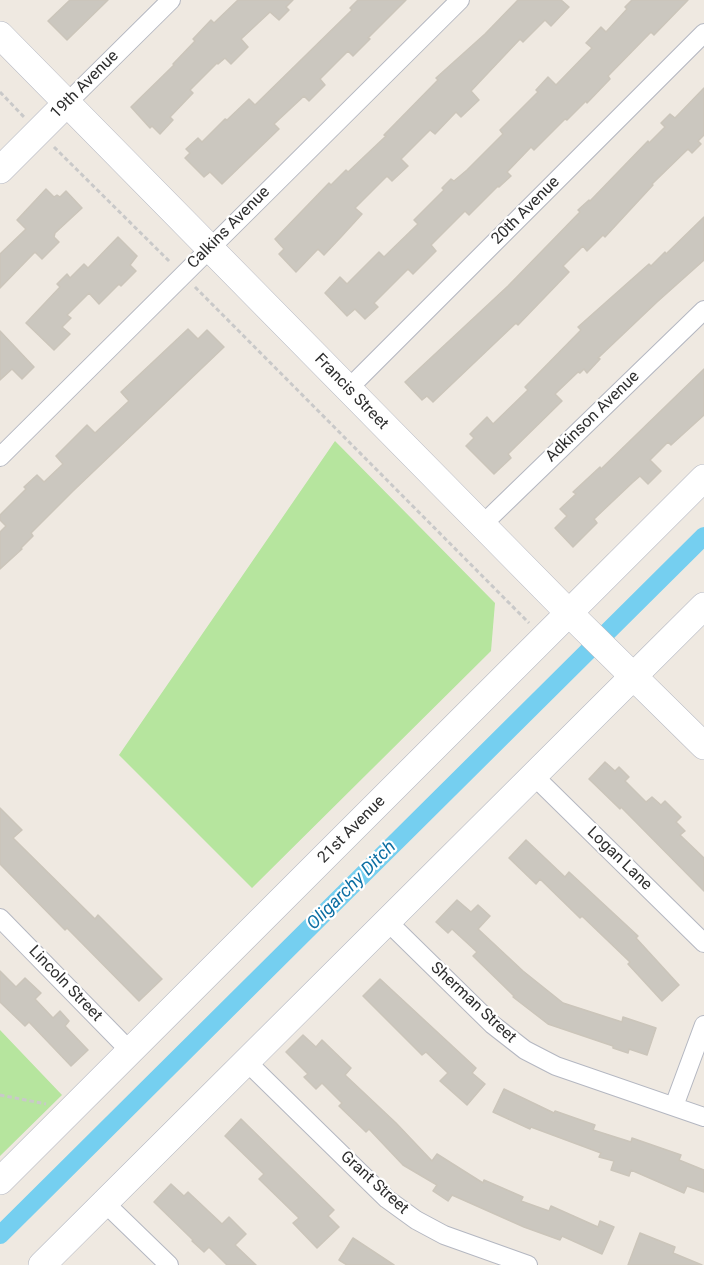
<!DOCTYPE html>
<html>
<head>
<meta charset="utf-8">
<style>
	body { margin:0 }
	canvas { display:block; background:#efe9e1 }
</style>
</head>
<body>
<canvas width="704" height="1265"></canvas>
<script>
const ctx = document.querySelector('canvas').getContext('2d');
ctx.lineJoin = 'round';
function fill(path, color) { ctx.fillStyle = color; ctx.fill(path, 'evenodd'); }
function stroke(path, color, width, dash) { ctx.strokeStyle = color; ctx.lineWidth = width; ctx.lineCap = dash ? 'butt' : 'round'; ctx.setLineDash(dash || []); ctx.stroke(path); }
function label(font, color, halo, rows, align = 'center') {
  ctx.font = font + ' Roboto,sans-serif'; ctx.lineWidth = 4.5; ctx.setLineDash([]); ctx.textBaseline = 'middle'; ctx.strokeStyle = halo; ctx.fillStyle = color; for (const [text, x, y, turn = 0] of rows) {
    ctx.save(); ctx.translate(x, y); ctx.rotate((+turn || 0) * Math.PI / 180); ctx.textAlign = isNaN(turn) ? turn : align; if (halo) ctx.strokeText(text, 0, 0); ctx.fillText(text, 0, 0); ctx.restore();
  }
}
fill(new Path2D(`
	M335,441L495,603L491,651L252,888L119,755Z
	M0,1030L62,1095L0,1156Z`), '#b6e59e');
stroke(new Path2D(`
	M0,1235L704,536`), '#75cff0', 18);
const building = new Path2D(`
	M70,0H108L67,40L48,21Z
	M238,0H293L286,7L289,10L279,20L270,12L241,39L248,47L231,64L225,58L218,64L217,63L190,90L193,93L170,117L173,120L160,134L152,126L150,128L131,107L174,65L173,64L195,41L193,39L211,20L214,23Z
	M358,0H406L368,38L370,39L353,56L348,51L320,79L325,85L309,101L304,96L274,124L279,129L222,184L210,172L204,177L185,158L190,153L186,149L198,138L202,142L225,119L227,120L249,99L255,105L352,10L350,8Z
	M518,0H561L569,7L551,26L545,20L523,42L520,39L471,91L479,100L461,117L456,112L435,134L430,130L401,159L408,166L392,181L387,176L355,208L362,214L341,237L324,255L318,249L296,272L279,254L284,249L275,239L329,183L331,185L346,170L348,172L386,136L384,135L438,80L436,78L485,34Z
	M632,0H688L654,35L651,32L608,76L610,79L587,103L586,101L567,120L565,119L534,150L531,147L507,172L511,176L499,187L498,186L469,215L465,211L431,245L436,251L413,274L408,269L374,303L378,307L365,319L355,309L347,316L325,293L340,277L347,284L379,252L384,257L418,224L414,220L444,190L442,188L451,179L454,181L467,170L503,134L500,130L538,92L536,90L548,77L556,85L592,48L586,43L601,27L606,32L627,9L625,7Z
	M704,88V135L698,141L701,144L692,153L688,149L652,184L653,185L605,237L603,235L587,251L583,246L563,266L569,272L518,325L516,323L433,402L427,396L422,400L405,382L508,286L580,212L578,210L589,200L590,201L648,141L649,143L665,127L661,123L670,114L675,118Z
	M46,189L54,197L57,195L60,197L66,191L82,208L55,233L54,237L59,242L42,259L35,252L0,288V254L26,229L17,220Z
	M704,217V260L657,302L598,358L600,359L587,373L584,369L580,373L578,372L555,394L562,401L508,454L511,458L494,474L466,446L474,438L470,434L487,417L493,424L528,390L525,387L581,330L578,327L649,264L651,266L665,252L666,254Z
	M118,237L137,256L130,265L136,271L121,286L119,284L99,304L89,293L67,315L71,318L62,327L70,334L54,350L26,323L60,287L57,284L67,274L70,278L84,264L88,268Z
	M188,329L198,339L207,330L224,347L73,491L31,533L33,536L21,548L22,549L0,569V532L6,526L0,520V515L26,489L24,487L37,475L44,482L63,464L56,456L87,425L95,433L129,401L121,392Z
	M0,331L34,367L22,379L12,369L0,380Z
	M704,369V415L671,445L668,442L650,460L661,471L648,484L640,476L632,483L594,519L597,523L573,547L555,528L567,516L560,509L576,494L573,492L600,467L601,469Z
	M605,762L615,771L619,767L629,777L625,781L646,802L652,797L661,805L665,801L681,817L676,822L685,831L680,835L704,858V891L621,807L620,809L589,779Z
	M0,808L22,830L13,838L95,919L98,915L162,979L139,1001L67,928L65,930L0,864Z
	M526,840L565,877L569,872L638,936L636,938L679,985L662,1001L628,964L630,962L582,916L580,918L540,879L536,884L509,858Z
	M457,900L471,912L478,905L490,916L478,929L523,971L563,1003L622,1022L623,1017L656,1028L647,1055L629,1049L628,1053L613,1048V1046L548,1024L513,997L514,996L473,956L477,952L452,929L448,933L436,922Z
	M0,971L16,987L25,978L41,993L35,999L53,1018L60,1011L69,1021L65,1026L88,1050L71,1066L29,1022L25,1026L0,1002Z
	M380,979L476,1068L472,1073L485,1084L467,1105L440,1081L448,1073L426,1052L422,1055L363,996Z
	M303,1035L316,1047L322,1040L351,1068L345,1075L396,1123L432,1161L437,1154L483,1183L484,1180L523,1197L521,1201L549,1211L551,1206L598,1227L600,1221L614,1227L602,1254L562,1236L560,1240L524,1227L452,1195L448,1201L433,1191L437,1185L403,1165L369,1129L366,1132L339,1106L342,1103L322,1083L316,1089L304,1077L308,1074L286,1052Z
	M504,1089L554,1113L555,1111L595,1125L593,1130L631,1142L632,1138L681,1155L679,1160L704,1170V1192L687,1186L684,1193L631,1170L629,1176L611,1170L614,1161L599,1157L601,1153L531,1127L530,1129L493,1112Z
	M241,1119L334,1210L328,1216L339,1227L317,1248L293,1223L299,1218L259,1179L264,1174L225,1136Z
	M171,1184L184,1196L188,1192L222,1224L229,1217L246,1234L235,1245L256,1265H227L209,1247L204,1252L192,1241L193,1240L154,1202Z
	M640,1233L675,1247L673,1253L702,1265H628Z
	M353,1238L394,1265H347L339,1260Z`);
fill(building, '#cbc7bf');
stroke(building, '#cbc5ba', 1.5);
const street = new Path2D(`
	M67,103L171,0
	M348,389L704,33
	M0,457L460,0
	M482,525L704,310
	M534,776L704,943
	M0,918L130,1051
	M388,922L493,1025L525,1050L556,1066L704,1117
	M247,1062L387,1199L416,1220L444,1235L528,1265
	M674,1106L704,1025
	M105,1203L169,1265`);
const secondary = new Path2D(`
	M0,35L569,613L704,746
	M0,170L67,103
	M0,1181L704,478
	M42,1265L704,606`);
stroke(street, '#b4b7c1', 20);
stroke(secondary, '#b4b7c1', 28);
stroke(new Path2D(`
	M0,92L24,117
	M54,147L171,263
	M195,287L529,623
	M0,1095L46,1104`), '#c9c9c9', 3, [4.5, 3]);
stroke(street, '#fff', 18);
stroke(secondary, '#fff', 27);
label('16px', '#2e2e2e', '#fff', [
	["19th Avenue",85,85,-45],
	["20th Avenue",526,211,-45],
	["Calkins Avenue",229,228,-45],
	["Francis Street",351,392,46],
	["Adkinson Avenue",593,417,-44],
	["21st Avenue",352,830,-45],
	["Logan Lane",619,859,44],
	["Lincoln Street",65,984,46],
	["Sherman Street",473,1003,43],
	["Grant Street",374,1183,42]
]);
label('italic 18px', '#0d6fa3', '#fff', [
	["Oligarchy Ditch",352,886,-45]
]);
</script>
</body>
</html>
